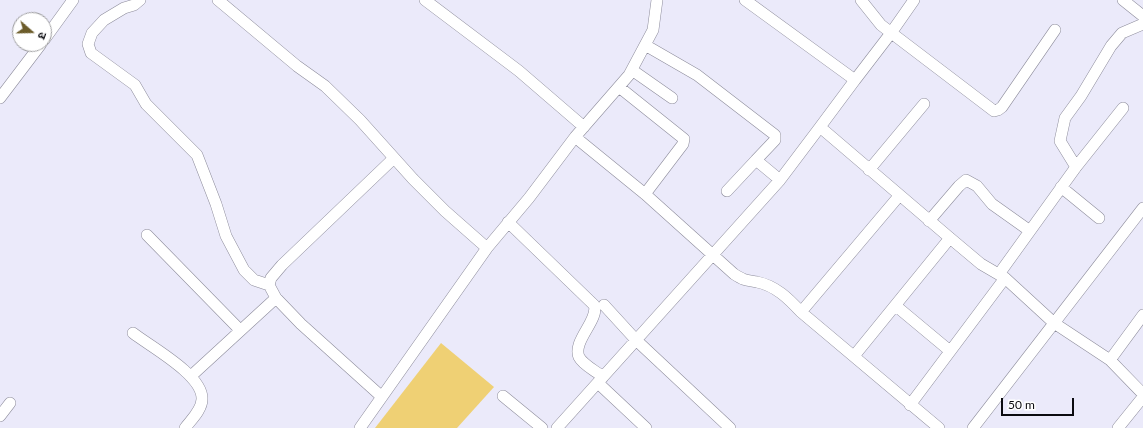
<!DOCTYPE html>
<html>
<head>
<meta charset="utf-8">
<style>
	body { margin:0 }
	#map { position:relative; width:1143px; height:428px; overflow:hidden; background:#ebeafa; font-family:Lato,"Noto Sans Devanagari",sans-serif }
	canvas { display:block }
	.north { position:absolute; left:12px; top:12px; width:40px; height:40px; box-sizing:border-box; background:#fff; border:1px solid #9d9d9f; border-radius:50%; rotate:110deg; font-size:11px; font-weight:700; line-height:16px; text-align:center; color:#0b0b10 }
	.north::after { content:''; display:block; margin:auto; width:14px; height:18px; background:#6c5c2a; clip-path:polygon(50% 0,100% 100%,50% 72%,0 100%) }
	.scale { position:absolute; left:1001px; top:398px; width:73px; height:18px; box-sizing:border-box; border:2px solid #0b0b10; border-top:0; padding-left:5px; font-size:12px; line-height:14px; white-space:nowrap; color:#0b0b10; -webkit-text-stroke:3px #fff; paint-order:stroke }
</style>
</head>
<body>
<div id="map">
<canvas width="1143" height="428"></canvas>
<div class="north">उ</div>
<div class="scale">50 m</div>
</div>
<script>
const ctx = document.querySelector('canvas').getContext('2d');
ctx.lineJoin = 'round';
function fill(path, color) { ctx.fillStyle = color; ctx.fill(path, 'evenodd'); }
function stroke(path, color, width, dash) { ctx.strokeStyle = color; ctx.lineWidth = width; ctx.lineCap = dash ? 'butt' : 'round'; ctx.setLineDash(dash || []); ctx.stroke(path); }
fill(new Path2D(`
	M441,343L494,387L457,428H375Z`), '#efd074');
const street = new Path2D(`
	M140,0L134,5L124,8L104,20L92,33L88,44L91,53L135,85L146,104L197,155L216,204L226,236L244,270L254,280L269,285
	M218,0L297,66L325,86L360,120L413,179L445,211L487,248
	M425,0L519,71L584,127
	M745,0L855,80L820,127L950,238L981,264L1005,278L1054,323L1110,360L1143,394
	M861,0L881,25L994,111L998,110L1002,107L1055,30
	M1123,0L1143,16
	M44,40L73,0
	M645,45L697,75L775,135V140L756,160L780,180L820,127
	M632,70L672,98
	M855,80L891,33L914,0
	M619,87L684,139L683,144L645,194
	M0,98L41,44
	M575,137L645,194L734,274C745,281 746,280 757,282C776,286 788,298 801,312
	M1076,167L1060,141L1065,118L1081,96L1111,46L1122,33L1143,24
	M869,170L924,104
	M1061,187L1099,218
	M727,191L756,160
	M899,196L801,312L939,428
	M929,221L959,186L966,180L977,186L992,204L1030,231
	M508,222L594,305C600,319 572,341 579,357C583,365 596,371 603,377
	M147,235L240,330
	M999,274L1076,167L1123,108
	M604,305L636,340L730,428
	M896,306L950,351
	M133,333C151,347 203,375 202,399C202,410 191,420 185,428
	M854,356L950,238
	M1110,360L1143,315
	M191,376L276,298
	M598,383L646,428
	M503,396L542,428
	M382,397L301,324L276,298L269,285L271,278L282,265L394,158
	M910,405L1005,278
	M0,416L10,403
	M360,428L487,248L529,198L575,137L629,75L653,30L657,0
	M557,428L780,180
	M973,428L1143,208
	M1118,428L1143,397`);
stroke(street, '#8c8b9a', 12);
stroke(street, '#fff', 11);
</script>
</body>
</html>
